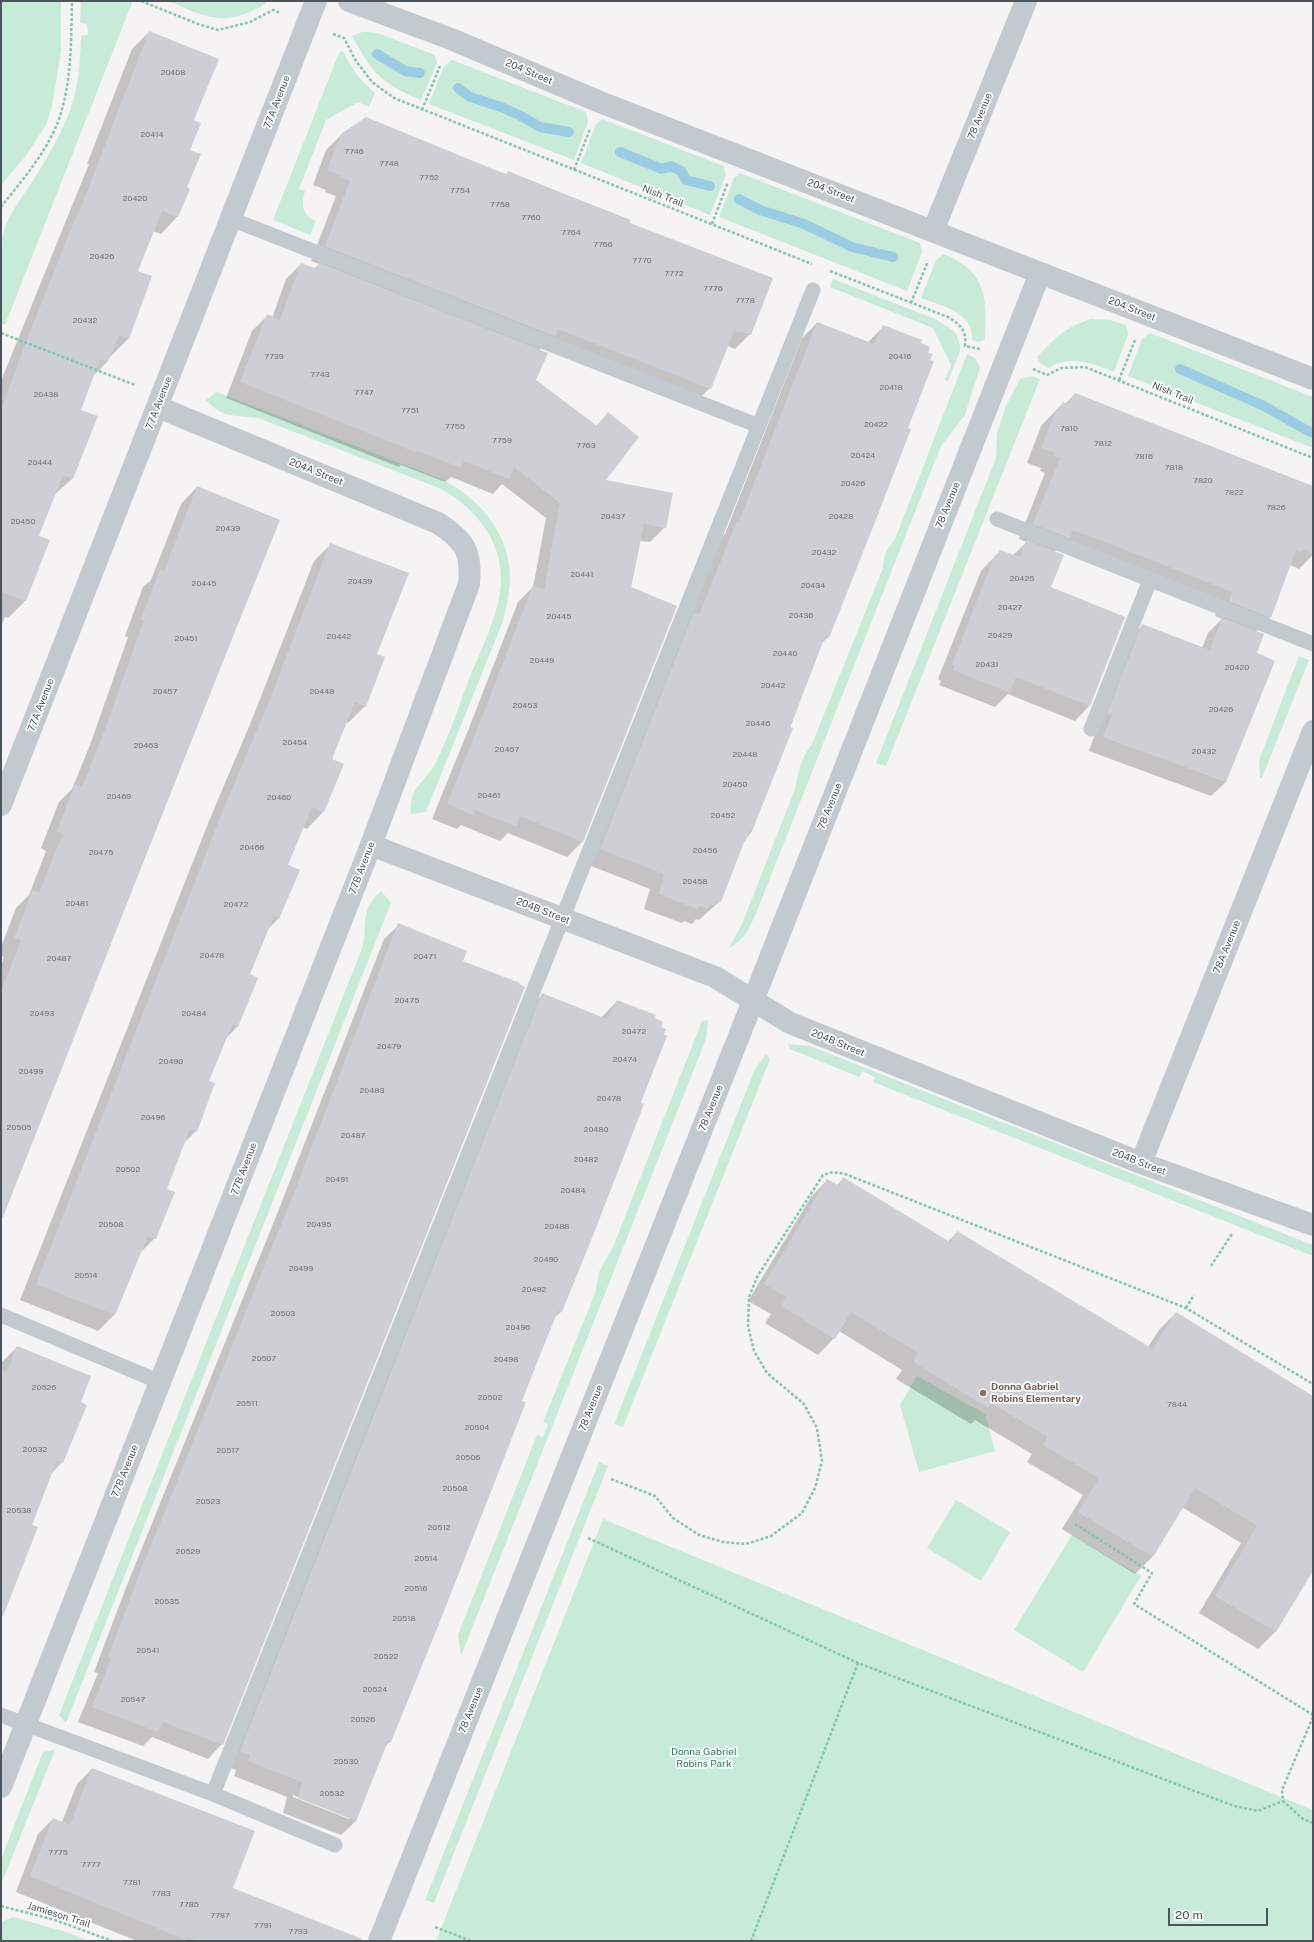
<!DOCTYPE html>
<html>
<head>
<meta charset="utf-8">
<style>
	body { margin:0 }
	#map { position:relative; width:1314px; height:1942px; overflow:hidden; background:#f5f3f3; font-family:"Public Sans",sans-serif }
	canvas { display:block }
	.frame { position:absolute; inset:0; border:2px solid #4c545e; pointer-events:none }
	.scale { position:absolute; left:1168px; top:1908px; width:100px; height:18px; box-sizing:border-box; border:2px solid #4c545e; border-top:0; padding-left:5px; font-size:12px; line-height:14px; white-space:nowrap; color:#4c545e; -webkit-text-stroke:3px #fff; paint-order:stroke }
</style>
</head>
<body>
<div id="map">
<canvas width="1314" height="1942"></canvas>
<div class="frame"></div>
<div class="scale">20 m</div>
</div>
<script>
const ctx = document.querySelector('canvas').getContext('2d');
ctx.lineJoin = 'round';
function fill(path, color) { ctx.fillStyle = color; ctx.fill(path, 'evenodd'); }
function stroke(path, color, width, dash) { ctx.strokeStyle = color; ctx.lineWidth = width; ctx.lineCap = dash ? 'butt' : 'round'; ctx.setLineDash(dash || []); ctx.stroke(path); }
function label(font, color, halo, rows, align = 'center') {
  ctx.font = font + ' "Public Sans",sans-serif'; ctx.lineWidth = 3.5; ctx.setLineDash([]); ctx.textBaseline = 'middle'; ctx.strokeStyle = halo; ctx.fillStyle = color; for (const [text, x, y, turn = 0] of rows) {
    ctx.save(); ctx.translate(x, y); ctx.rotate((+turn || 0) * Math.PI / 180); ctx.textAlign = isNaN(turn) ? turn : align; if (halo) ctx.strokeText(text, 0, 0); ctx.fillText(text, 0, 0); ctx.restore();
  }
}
fill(new Path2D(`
	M1,1H61V52L52,106L46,125L25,157L1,185Z
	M81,1H130L132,3L5,325L1,323C1,299 0,256 3,234C9,212 24,195 36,176C49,155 62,132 71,108C79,86 80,59 81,36L88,35L87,24L80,23Z
	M167,1H267C263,7 258,8 252,11C219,27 199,13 167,1Z
	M362,32H371L380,34L435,55L437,63L421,100C382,84 372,73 352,36Z
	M343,51C351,68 360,81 375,93L369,107L358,102L326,120L299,189L305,191C301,205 302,215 316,221L310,235L273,220L335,63L340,52Z
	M452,60L586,112L588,122L574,160L429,104L444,66Z
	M602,119L724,166L726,175L710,215L581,163L596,124Z
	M740,173L920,243L922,252L907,291L719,217L734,178Z
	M944,254C987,272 987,298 985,340L978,342L972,340C975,313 940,305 921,298L936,260Z
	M833,279L935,319L951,329L956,333L960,345V351L948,381L945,380L951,365L933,328L830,287Z
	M1091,319L1110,320L1126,325L1128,334L1114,372C1094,364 1069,354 1049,368L1041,364L1037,357C1055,338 1065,327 1091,319Z
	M1150,333L1313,397V448L1128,376L1142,339Z
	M967,354L975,358L980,367L965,415L941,446L755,916C748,930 744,940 729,948L742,924L795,789C798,772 801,758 812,744L883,568C883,556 887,549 895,539Z
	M1032,376L1040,379L886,766L876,763L996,458L997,433L1006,406L1020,379Z
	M217,392L443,480C481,499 512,537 510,582C509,595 506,608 503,621L426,812L411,814C408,786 426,783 436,762C450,734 460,703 471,674C482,648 495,621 500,594C507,547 479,509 439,488L258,418C236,415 223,419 206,400Z
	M1299,656L1309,660L1262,778L1260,777L1259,760Z
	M381,891L391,903L66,1723L59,1715L363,946C367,923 361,908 381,891Z
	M708,1020L706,1039L461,1656L458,1635L537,1435L543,1437L548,1424L543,1422L596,1291L599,1272L613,1247L702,1021Z
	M788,1044L810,1046L1313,1245V1256L873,1082L875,1077L862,1071L859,1077L790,1049Z
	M766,1054L770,1059L623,1427L614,1424L755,1069Z
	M917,1376L985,1414L995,1451L919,1472L900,1405Z
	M599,1462L608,1466L434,1903L425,1900Z
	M956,1500L1010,1532L981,1581L927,1548Z
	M603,1519L1313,1810V1941H436Z
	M1072,1535L1141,1576L1083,1672L1014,1630Z
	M55,1750L4,1877L1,1884V1859L43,1752Z
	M13,1917L66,1932L89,1941H1V1922Z`), '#c8ebd9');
fill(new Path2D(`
	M149,32L193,121L186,188L189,189L177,217L161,234L153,231L137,272L151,277L128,339L111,356L110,355L107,362L92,377L80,411L72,479L54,495L37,537L48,541L25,601L8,618L5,617L1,627V381L89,164H87L132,49Z
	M341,135L506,175L508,173L629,223L750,334L735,349L727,346L710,388L695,403L545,344L539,350L535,380L595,427L608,414L605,481L665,527L650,542L640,541L582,842L567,857L508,833L500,841L461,825L457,829L432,819L469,728L518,602L533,587L546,518L502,484L493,494L451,477L445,482L401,465L399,467L226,398L252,331L267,316L272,318L286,279L301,264L314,269L319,264L311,261L336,196L325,192L326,190L313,185L326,150Z
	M817,323L868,342L884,326L828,637L821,644L752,831L741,845L720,901L699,920L696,919L692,924L684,921L682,923L644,909L650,889L586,864L722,537L725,534L802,338Z
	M1075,394L1313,487V555L1299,569L1290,565L1270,617L1255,632V654L1226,782L1211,796L1089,751L1128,639L1143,625L1202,648L1208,633L1222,619L1215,616L1218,607L1061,546L1054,552L1050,588L1124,618L1089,706L1075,721L1008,694L995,707L939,685L941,681L938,679L981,571L1000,551L1012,556L1027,542L1019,539L1045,473L1040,471L1041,468L1027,463L1041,426L1063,403L1065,404Z
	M197,487L279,520L1,1220V966L4,957L1,956V947L16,908L29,895L46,851L41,848L59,802L72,789L90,745L128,637L125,636L143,587L151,580L181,504Z
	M331,544L376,654L365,706L348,723L346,722L330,759L343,765L323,812L307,829L303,827L287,866L279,918L268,929L249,975L257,978L237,1027L226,1038L208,1082L196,1131L182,1145L165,1189L155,1238L139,1254L115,1314L98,1331L20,1300L209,821L253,717L314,561Z
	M399,925L222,1744L208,1759L152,1737L143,1746L78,1722L98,1673L94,1672L127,1585L279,1209L384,939Z
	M542,995L601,1018L617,1001L639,1103L561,1312L554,1318L521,1401L390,1742L384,1747L356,1821L341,1835L283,1813L287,1797L234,1776L236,1770L226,1766L528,1009ZM293,1795L349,1817V1819L293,1797Z
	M843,1179L947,1242L957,1233L1148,1347L1159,1330L1176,1313L1313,1397V1569L1275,1632L1258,1649L1199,1613L1241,1543L1182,1507L1152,1557L1135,1574L1062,1529L1083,1495L1027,1462L1032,1454L975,1420L971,1424L896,1379L902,1370L839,1331L834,1338L818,1355L765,1323L771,1314L748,1301L811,1197L827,1180L837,1185Z
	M17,1347L80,1403L62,1462L51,1474L1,1603V1363Z
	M92,1769L232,1889L313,1941H137L16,1892L38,1834L53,1819L62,1822L77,1784Z`), '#0003');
stroke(new Path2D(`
	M377,54L405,71L420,73
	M458,88L470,97L501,107L519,115L540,127L569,132
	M620,152L662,169L671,166L681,171L686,180L710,186
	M739,199L760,210L804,224L852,247L893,257
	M1180,369L1264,406L1308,431L1313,432`), '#9bcce3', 10);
fill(new Path2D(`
	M149,31L219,59L194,120L201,123L190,150L201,154L187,187L190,189L178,217L162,211L138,271L152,276L129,339L119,335L108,362L100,359L81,410L98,416L73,479L63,475L39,536L50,540L26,601L1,592V410L24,347L77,214L78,215Z
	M366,117L495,170L507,174L508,171L567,195L631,220L630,223L773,278L751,335L740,331L739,333L734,331L711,389L558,329L555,336L325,246L350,181L340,177L341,175L327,170L341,134Z
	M301,263L317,269L319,263L548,353L536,380L597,426L608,412L639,437L606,480L673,493L666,528L644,524L631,587L677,606L583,842L520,816L516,826L475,810L473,815L447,804L484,712L533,585L544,590L560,503L514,467L509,479L464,461L461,468L416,450L415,452L240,382L267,314L280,320Z
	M817,322L874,344L883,325L922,340L921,343L930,347L928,353L933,354L930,360L934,361L908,428L911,429L877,517L829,638L825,636L810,676L790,727L793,728L752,831L750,830L745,842H744L721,902L716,900L714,906L710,904L708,909L699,906L697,909L659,894L664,874L600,849L694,612L699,615L737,521L739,522Z
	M1075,393L1313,486V554L1303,550L1302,552L1296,550L1271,618L1229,601L1232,592L1144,557L1073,530L1070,538L1033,524L1060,458L1054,456L1055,453L1041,448L1056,410L1059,411L1063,402L1068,404Z
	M197,486L280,520L216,678L3,1217H1V991L21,940L14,938L33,890L39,893L52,860L63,834L57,831L75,784L82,787L106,727L144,620L141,619L160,569L164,571Z
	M1026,540L1064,555L1051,587L1125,617L1090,706L1016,677L1010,693L953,670L955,666L952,664L995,555L997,556L1000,550L1020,557Z
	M330,543L409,573L377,654L385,657L366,707L355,702L332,759L344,764L324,812L312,807L288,865L300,870L279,919L274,916L250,974L258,978L238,1027L232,1025L209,1081L215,1083L197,1132L190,1129L167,1189L175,1192L156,1239L148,1236L115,1315L36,1284L226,803L270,699Z
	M1222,618L1264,634L1257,653L1275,661L1226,782L1103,737L1112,715L1107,713L1142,624L1210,650Z
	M398,923L467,951L463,961L520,983L519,984L525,987L223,1745L163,1722L158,1732L92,1707L111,1659L108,1657L141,1570L294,1193Z
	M542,993L607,1019L617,1000L656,1015L655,1018L663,1022L661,1027L666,1029L664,1034L667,1036L641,1102L644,1104L594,1233L562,1312L558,1311L538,1360L522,1401L526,1402L439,1624L391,1742L388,1741L356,1821L298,1798L302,1782L248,1761L250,1755L240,1751Z
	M843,1177L950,1242L957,1231L1153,1349L1176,1312L1313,1396V1571L1276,1632L1215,1596L1257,1526L1195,1488L1153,1557L1078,1512L1099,1478L1043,1445L1048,1437L991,1403L988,1408L913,1362L918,1353L851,1312L835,1339L781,1306L787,1297L764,1284L827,1179L839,1186Z
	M17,1346L91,1376L81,1402L87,1405L63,1463L57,1460L32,1525L38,1527L3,1616H1V1370L7,1372Z
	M92,1768L255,1831L233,1888L362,1939V1941H199L187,1937L186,1940L30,1876L53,1818L70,1825Z`), '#cdcfd4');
stroke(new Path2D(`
	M141,1L198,24L218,30L250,22L273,10L280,13
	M333,34L344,38L356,61L372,82L394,98L812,264
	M422,110L440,66
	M574,170L590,129
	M1,207C22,180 49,150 60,116C72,78 71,40 72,1
	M712,224L728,182
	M830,271L948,317C960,324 967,331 965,346L980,349
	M911,303L928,261
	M1,333L135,385
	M1033,369L1047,375L1061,368L1085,367L1313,458
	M1119,380L1135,340
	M1211,1266L1232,1234
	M1186,1308L1194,1295
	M611,1479L655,1496L673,1518L699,1535L723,1542L746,1544L771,1536L802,1513L815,1488L822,1461L817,1428L804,1404L767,1373L754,1351L748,1326L749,1297L757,1277L823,1175L833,1172L845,1174L1186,1308L1313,1384
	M1075,1524L1152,1573L1134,1604L1313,1715
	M588,1538L858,1663L1234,1806L1258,1811L1283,1801
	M1313,1717L1282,1790L1283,1801L1303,1819L1313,1823
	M1,1906L55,1920L112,1941
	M435,1927L471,1941
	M751,1941L858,1663`), '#84c6ac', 2.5, [3, 2]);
stroke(new Path2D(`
	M231,219L759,426
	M997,519L1313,644
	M1091,729L1150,580
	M1,1315L160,1382
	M1,1715L213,1794L335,1845
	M213,1794L813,290`), '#c2c9cf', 15);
stroke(new Path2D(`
	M349,1L451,39L600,102L1313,379
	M933,231L1026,1
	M1,805L316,1
	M371,845L715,977L790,1023L1141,1163L1313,1225
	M1141,1163L1313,731
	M1,1787L371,845L469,584C472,551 465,541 438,523L158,407
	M379,1941L753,1001L1040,273`), '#c2c9cf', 22);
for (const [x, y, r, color] of [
	[983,1393,4,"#8d6e63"]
]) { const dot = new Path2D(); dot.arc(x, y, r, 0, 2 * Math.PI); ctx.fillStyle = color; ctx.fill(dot); stroke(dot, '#fff', 1.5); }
label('8px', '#6c737c', null, [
	["20408",173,73],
	["20414",152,135],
	["7746",354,152],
	["7748",389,164],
	["7752",429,178],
	["7754",460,191],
	["20420",135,199],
	["7758",500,205],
	["7760",531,218],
	["7764",571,233],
	["7766",603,245],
	["20426",102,257],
	["7770",642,261],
	["7772",674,274],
	["7776",713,289],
	["7778",745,301],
	["20432",85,321],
	["7739",274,357],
	["20416",900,357],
	["7743",320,375],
	["20418",891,388],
	["7747",364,393],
	["20438",46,395],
	["7751",410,411],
	["20422",876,425],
	["7755",455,427],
	["7810",1069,429],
	["7759",502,441],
	["7812",1103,444],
	["7763",586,446],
	["20424",863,456],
	["7816",1144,457],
	["20444",40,463],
	["7818",1174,468],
	["7820",1203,481],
	["20426",853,484],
	["7822",1234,493],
	["7826",1276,508],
	["20437",613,517],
	["20428",841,517],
	["20450",23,522],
	["20439",228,529],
	["20432",824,553],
	["20441",582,575],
	["20425",1022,579],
	["20439",360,582],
	["20445",204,584],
	["20434",813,586],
	["20427",1010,608],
	["20436",801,616],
	["20445",559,617],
	["20429",1000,636],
	["20442",339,637],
	["20451",186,639],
	["20440",785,654],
	["20449",542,661],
	["20431",987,665],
	["20420",1237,668],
	["20442",773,686],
	["20457",165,692],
	["20448",322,692],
	["20453",525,706],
	["20426",1221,710],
	["20446",758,724],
	["20454",295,743],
	["20463",146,746],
	["20457",507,750],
	["20432",1204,752],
	["20448",745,755],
	["20450",735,785],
	["20461",489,796],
	["20469",119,797],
	["20460",279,798],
	["20452",723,816],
	["20466",252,848],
	["20456",705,851],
	["20475",101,853],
	["20458",695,882],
	["20481",77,904],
	["20472",236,905],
	["20478",212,956],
	["20471",425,957],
	["20487",59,959],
	["20475",407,1001],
	["20493",42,1014],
	["20484",194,1014],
	["20472",634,1032],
	["20479",389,1047],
	["20474",625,1060],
	["20490",171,1062],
	["20499",31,1072],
	["20483",372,1091],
	["20478",609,1099],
	["20496",153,1118],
	["20505",19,1128],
	["20480",596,1130],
	["20487",353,1136],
	["20482",586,1160],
	["20502",128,1170],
	["20491",337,1180],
	["20484",573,1191],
	["20508",111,1225],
	["20495",319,1225],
	["20488",557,1227],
	["20490",546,1260],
	["20499",301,1269],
	["20514",86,1276],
	["20492",534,1290],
	["20503",283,1314],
	["20496",518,1328],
	["20507",264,1359],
	["20498",506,1360],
	["20526",44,1388],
	["20502",490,1398],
	["20511",247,1404],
	["7844",1177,1405],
	["20504",477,1428],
	["20532",35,1450],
	["20517",228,1451],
	["20506",468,1458],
	["20508",455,1489],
	["20523",208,1502],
	["20538",19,1511],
	["20512",439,1528],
	["20529",188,1552],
	["20514",426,1559],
	["20516",416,1589],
	["20535",167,1602],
	["20518",404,1619],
	["20541",148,1651],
	["20522",386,1657],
	["20524",375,1690],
	["20547",133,1700],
	["20526",363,1720],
	["20530",346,1762],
	["20532",332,1794],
	["7775",58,1853],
	["7777",91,1865],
	["7781",132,1883],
	["7783",161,1894],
	["7785",189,1905],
	["7787",220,1916],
	["7791",263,1926],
	["7793",298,1932]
]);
label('10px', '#4c545e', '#fff', [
	["204 Street",529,72,23],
	["77A Avenue",277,102,-69],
	["78 Avenue",980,116,-68],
	["204 Street",831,191,21],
	["Nish Trail",663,196,22],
	["204 Street",1132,309,21],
	["Nish Trail",1173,393,22],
	["77A Avenue",159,403,-69],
	["204A Street",316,472,22],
	["78 Avenue",948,505,-68],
	["77A Avenue",41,705,-69],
	["78 Avenue",830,806,-68],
	["77B Avenue",362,868,-69],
	["204B Street",543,911,21],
	["78A Avenue",1227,947,-68],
	["204B Street",838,1043,22],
	["78 Avenue",711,1108,-68],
	["204B Street",1139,1162,21],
	["77B Avenue",244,1169,-69],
	["78 Avenue",591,1408,-68],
	["77B Avenue",125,1471,-68],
	["78 Avenue",471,1710,-68],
	["Jamieson Trail",59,1915,17]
]);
label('bold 10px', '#785e54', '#fff', [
	["Donna Gabriel",991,1387],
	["Robins Elementary",991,1399]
], 'left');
label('10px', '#247957', '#fff', [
	["Donna Gabriel",704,1752],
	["Robins Park",704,1764]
]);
</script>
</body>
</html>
